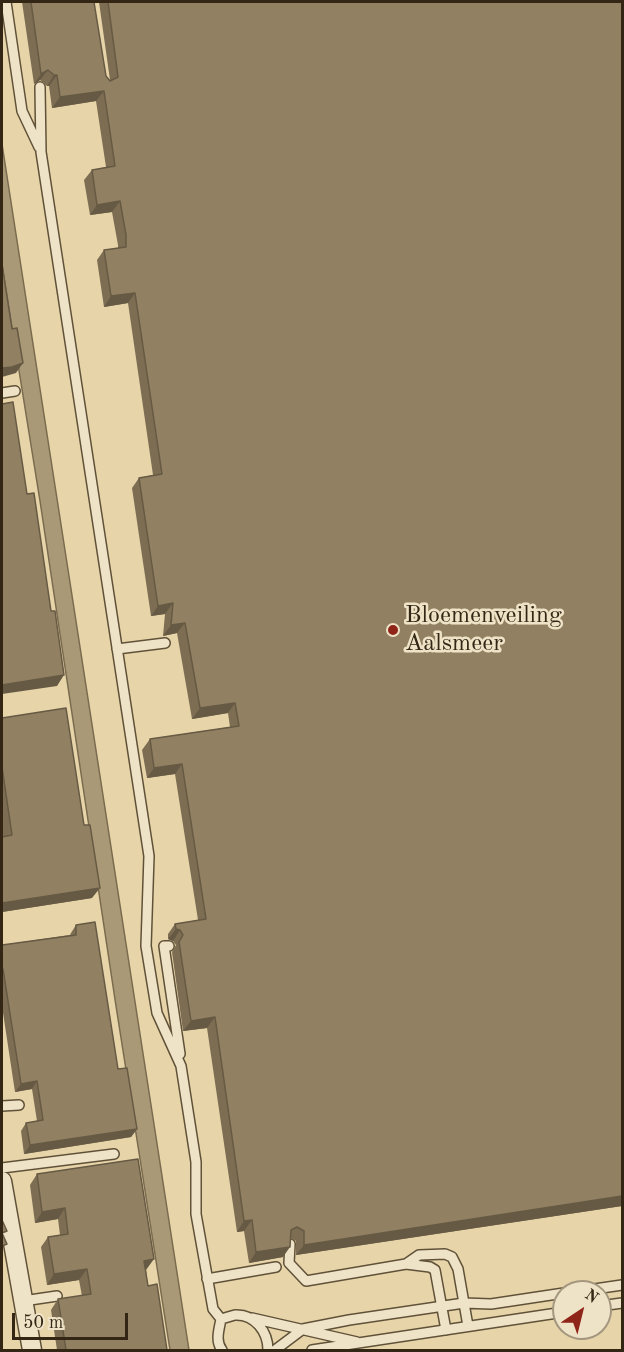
<!DOCTYPE html>
<html>
<head>
<meta charset="utf-8">
<style>
	body { margin:0 }
	#map { position:relative; width:624px; height:1352px; overflow:hidden; background:#e7d4a9; font-family:"Old Standard TT",serif }
	canvas { display:block }
	.frame { position:absolute; inset:0; border:3px solid #332614; pointer-events:none }
	.north { position:absolute; left:552px; top:1280px; width:60px; height:60px; box-sizing:border-box; background:#efe3c7; border:2px solid #a4977f; border-radius:50%; rotate:35deg; font-size:16px; font-weight:700; line-height:24px; text-align:center; color:#332614 }
	.north::after { content:''; display:block; margin:auto; width:21px; height:27px; background:#8f2418; clip-path:polygon(50% 0,100% 100%,50% 72%,0 100%) }
	.scale { position:absolute; left:12px; top:1313px; width:116px; height:27px; box-sizing:border-box; border:3px solid #332614; border-top:0; padding-left:8px; font-size:18px; line-height:21px; white-space:nowrap; color:#332614; -webkit-text-stroke:4px #efe3c7; paint-order:stroke }
</style>
</head>
<body>
<div id="map">
<canvas width="624" height="1352"></canvas>
<div class="frame"></div>
<div class="north">N</div>
<div class="scale">50 m</div>
</div>
<script>
const ctx = document.querySelector('canvas').getContext('2d');
ctx.lineJoin = 'round';
function fill(path, color) { ctx.fillStyle = color; ctx.fill(path, 'evenodd'); }
function stroke(path, color, width, dash) { ctx.strokeStyle = color; ctx.lineWidth = width; ctx.lineCap = dash ? 'butt' : 'round'; ctx.setLineDash(dash || []); ctx.stroke(path); }
function label(font, color, halo, rows, align = 'center') {
  ctx.font = font + ' "Old Standard TT",serif'; ctx.lineWidth = 5; ctx.setLineDash([]); ctx.textBaseline = 'middle'; ctx.strokeStyle = halo; ctx.fillStyle = color; for (const [text, x, y, turn = 0] of rows) {
    ctx.save(); ctx.translate(x, y); ctx.rotate((+turn || 0) * Math.PI / 180); ctx.textAlign = isNaN(turn) ? turn : align; if (halo) ctx.strokeText(text, 0, 0); ctx.fillText(text, 0, 0); ctx.restore();
  }
}
const water = new Path2D(`
	M2,144L189,1350H170L116,1006L40,501L2,265Z`);
fill(water, '#aa9976');
stroke(water, '#7a6b4f', 1.5);
const lane = new Path2D(`
	M6,2L22,111L39,147
	M40,87L41,152L149,856L146,946L157,1013L181,1066L196,1162V1214L213,1309L221,1319
	M2,393L15,391
	M117,649L165,643
	M169,946H164L180,1054
	M2,1106L19,1105
	M2,1168L114,1154
	M290,1244L289,1263L306,1281L406,1264L419,1255L445,1254L452,1257L458,1269L468,1326
	M406,1264L430,1267L435,1270L446,1330
	M207,1279L276,1267
	M574,1292L622,1285
	M23,1301L57,1296
	M600,1306L622,1303
	M252,1318L357,1342
	M221,1319C225,1318 231,1316 235,1315C255,1314 268,1332 268,1350
	M221,1319C219,1330 215,1341 222,1350
	M275,1350L303,1329L349,1320L464,1303L491,1304L564,1293
	M312,1350L564,1312`);
const street = new Path2D(`
	M2,1181L32,1350`);
stroke(lane, '#605239', 12);
stroke(street, '#605239', 21);
stroke(lane, '#efe3c7', 9);
stroke(street, '#efe3c7', 18);
fill(new Path2D(`
	M22,2H94L106,76L110,80L99,2H622V1206L296,1255V1241L291,1238L283,1257L249,1263L244,1231L237,1232L207,1028L183,1031L172,952L176,945L173,941L168,939V934L175,924L198,920L175,774L147,778L142,750L150,739L230,727L228,713L192,719L177,633L163,636L165,614L151,616L132,488L139,478L153,475L128,303L104,307L97,260L104,250L118,248V245L112,212L90,215L84,180L92,170L106,167L96,101L52,108L49,86H47L40,80L34,84Z
	M2,718L92,898L2,912V837H3L2,825Z
	M76,925L118,1069L137,1129L131,1137L24,1154L21,1131L26,1123L37,1121L32,1089L15,1092L2,1006V945L70,935L71,933Z
	M37,1174L146,1270L148,1286L167,1350H57L51,1310L58,1299L82,1296L79,1280L47,1285L41,1247L48,1237L60,1235L58,1219L35,1223L30,1185Z`), '#7d6e53');
fill(new Path2D(`
	M48,70L40,80L34,84L41,74Z
	M54,75H57L49,86H47Z
	M104,91L96,101L52,108L60,97Z
	M120,201L112,212L90,215L97,205Z
	M135,293L128,303L104,307L111,296Z
	M23,363L16,373L2,377V368Z
	M173,603L165,614L151,616L158,606Z
	M185,623L177,633L163,636L171,625Z
	M64,675L57,686L2,694V685Z
	M235,703L228,713L192,719L200,708Z
	M182,764L175,774L147,778L154,768Z
	M100,888L92,898L2,912V903Z
	M176,929L180,930L173,941L168,939Z
	M215,1017L207,1028L183,1031L191,1021Z
	M37,1081L32,1089L15,1092L21,1084Z
	M137,1129L131,1137L24,1154L30,1145Z
	M622,1196V1206L296,1255L304,1245Z
	M65,1208L58,1219L35,1223L42,1212Z
	M252,1220L244,1231L237,1232L244,1221Z
	M290,1247L283,1257L249,1263L256,1252Z
	M154,1259L146,1270L137,1271L144,1261Z
	M87,1269L79,1280L47,1285L54,1274Z`), '#665a44');
const building = new Path2D(`
	M31,2H94L106,76L110,81L118,77L108,2H622V1196L304,1245V1231L297,1227L291,1230L290,1247L256,1252L252,1220L244,1221L215,1017L191,1021L179,942L183,935L180,930L176,929L175,924L206,919L182,764L154,768L150,739L239,726L235,703L200,708L185,623L171,625L173,603L158,606L139,478L162,474L135,293L111,296L104,250L126,247V235L120,201L97,205L92,170L115,166L104,91L60,97L57,75H54L48,70L41,74Z
	M2,264L12,329L17,328L23,363L12,367L2,368Z
	M13,402L27,494L34,493L51,611H55L64,675L2,685V404Z
	M66,708L84,825H90L100,888L2,903V837L12,835L2,767V718Z
	M95,922L118,1069L127,1068L137,1129L30,1145L26,1123L43,1120L37,1081L21,1084L3,969H2V945L76,935V925Z
	M138,1159L154,1259L144,1261L148,1286L157,1284L167,1350H66L58,1299L91,1294L87,1269L54,1274L48,1237L68,1234L65,1208L42,1212L37,1174Z
	M2,1220L7,1231L2,1233L7,1244L2,1246Z`);
fill(building, '#918061');
stroke(building, '#665a44', 1.5);
for (const [x, y, r, color] of [
	[393,630,6,"#8f2418"]
]) { const dot = new Path2D(); dot.arc(x, y, r, 0, 2 * Math.PI); ctx.fillStyle = color; ctx.fill(dot); stroke(dot, '#efe3c7', 2); }
label('24px', '#332614', '#efe3c7', [
	["Bloemenveiling",405,616],
	["Aalsmeer",405,644]
], 'left');
</script>
</body>
</html>
